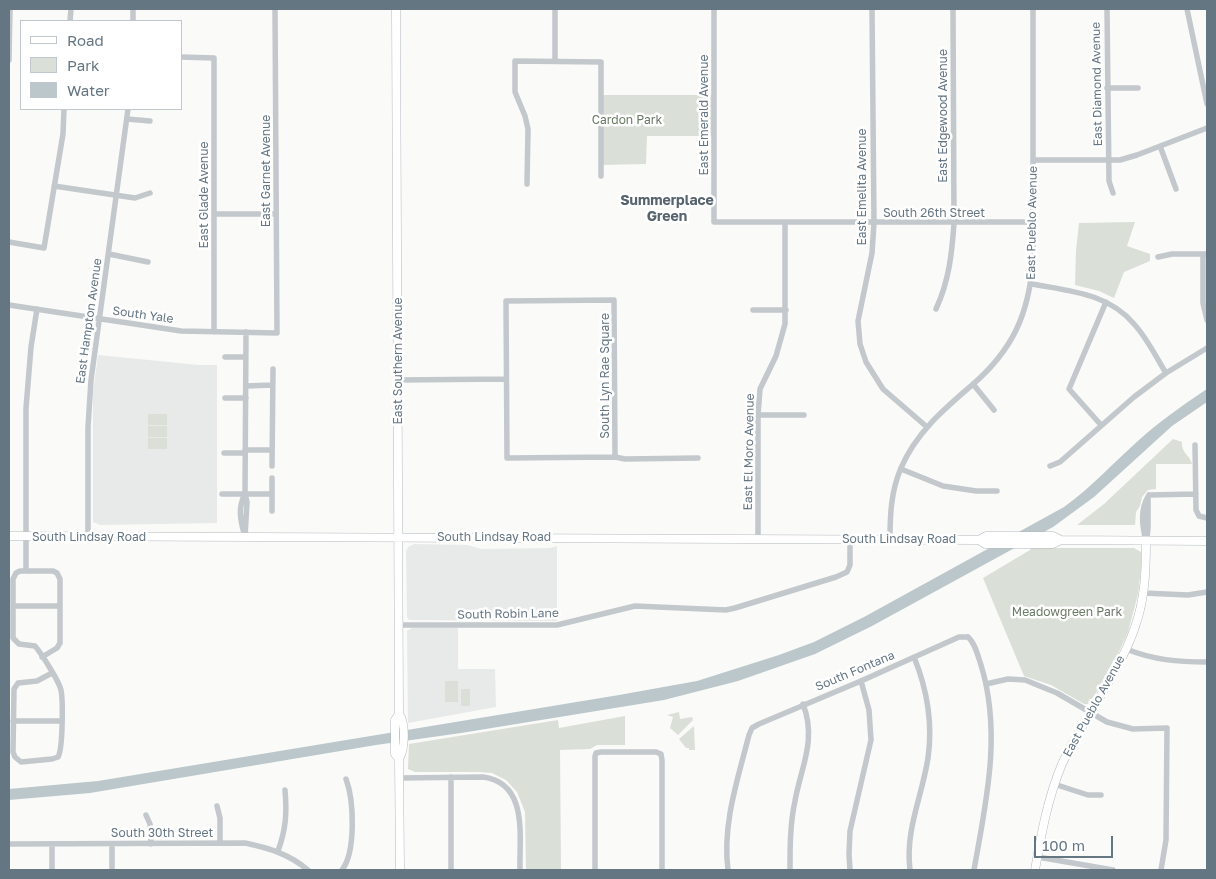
<!DOCTYPE html>
<html>
<head>
<meta charset="utf-8">
<style>
	body { margin:0 }
	#map { position:relative; width:1216px; height:879px; overflow:hidden; background:#fafaf8; font-family:"Golos Text",sans-serif }
	canvas { display:block }
	.frame { position:absolute; inset:0; border:10px solid #657683; pointer-events:none }
	.legend { position:absolute; left:20px; top:20px; width:162px; height:90px; box-sizing:border-box; background:#fff; border:1px solid #c1c8cd; margin:0; padding:6px 9px; list-style:none; font-size:15px; color:#657683 }
	.legend li { display:flex; align-items:center; gap:10px; height:25px }
	.legend b { width:25px; border:1px solid #c1c8cd }
	.scale { position:absolute; left:1034px; top:836px; width:79px; height:22px; box-sizing:border-box; border:2px solid #657683; border-top:0; padding-left:6px; font-size:15px; line-height:18px; white-space:nowrap; color:#657683; -webkit-text-stroke:4px #fff; paint-order:stroke }
</style>
</head>
<body>
<div id="map">
<canvas width="1216" height="879"></canvas>
<div class="frame"></div>
<ul class="legend">
<li><b style="height:6px;background:#fff"></b>Road</li>
<li><b style="height:14px;background:#dadfd7"></b>Park</li>
<li><b style="height:14px;background:#bbc7cb"></b>Water</li>
</ul>
<div class="scale">100 m</div>
</div>
<script>
const ctx = document.querySelector('canvas').getContext('2d');
ctx.lineJoin = 'round';
function fill(path, color) { ctx.fillStyle = color; ctx.fill(path, 'evenodd'); }
function stroke(path, color, width, dash) { ctx.strokeStyle = color; ctx.lineWidth = width; ctx.lineCap = dash ? 'butt' : 'round'; ctx.setLineDash(dash || []); ctx.stroke(path); }
function label(font, color, halo, rows, align = 'center') {
  ctx.font = font + ' "Golos Text",sans-serif'; ctx.lineWidth = 5; ctx.setLineDash([]); ctx.textBaseline = 'middle'; ctx.strokeStyle = halo; ctx.fillStyle = color; for (const [text, x, y, turn = 0] of rows) {
    ctx.save(); ctx.translate(x, y); ctx.rotate((+turn || 0) * Math.PI / 180); ctx.textAlign = isNaN(turn) ? turn : align; if (halo) ctx.strokeText(text, 0, 0); ctx.fillText(text, 0, 0); ctx.restore();
  }
}
fill(new Path2D(`
	M98,355L199,365H217V523L100,525L93,522V393Z
	M414,544L467,545L482,549L550,548L557,546V621L409,620L407,617L406,552L408,547Z
	M412,628H458V669H495L496,707L408,723L407,631Z`), '#e8e9e9');
fill(new Path2D(`
	M601,95H714V136H647L646,164L601,165Z
	M1135,222L1127,246L1150,254V261L1124,272L1114,298L1099,291L1075,285L1076,251L1079,223Z
	M148,414H167V425H148Z
	M148,426H167V437H148Z
	M148,438H167V449H148Z
	M1173,439L1182,442C1181,453 1190,455 1192,464H1156V489L1148,490L1142,497L1140,506L1136,512L1135,525H1077L1104,504Z
	M1031,548H1134L1141,552V569L1138,594L1128,632L1111,669L1089,704H1084L1051,685L1024,676L983,578L1030,550Z
	M445,681H458V702H445Z
	M461,689H470V706H461Z
	M679,712L680,719L692,717L693,720L678,735L670,728L673,717L667,715Z
	M625,716V745H597L590,749L560,750L561,870H526L525,812L517,792L506,780L492,773L479,772H415L408,769L409,744L558,720L559,728Z
	M694,726L695,750H689V748H686L679,739Z`), '#dadfd7');
fill(new Path2D(`
	M1207,389V402L1172,426L1094,497L1053,527L872,626L815,654L738,681L664,700L461,733L376,745L90,793L9,800V789L98,781L619,695L697,681L779,655L814,642L864,617L1064,507C1092,487 1114,462 1139,440C1160,421 1183,405 1207,389Z`), '#bbc7cb');
const secondary = new Path2D(`
	M396,9L399,714L395,720V754L399,759
	M9,536L979,540L986,536H1053L1061,540
	M979,540L985,544H1053L1061,540L1207,541
	M399,714C406,723 405,749 399,759L400,870
	M1035,870C1041,835 1048,797 1062,764C1084,717 1118,676 1135,627C1145,599 1146,570 1146,541`);
stroke(secondary, '#b3babf', 9);
stroke(new Path2D(`
	M555,9V61
	M714,9V222H1034
	M872,9L874,223L872,253L858,321L860,344L866,362L883,389L927,427
	M1107,9L1109,181L1113,193
	M1187,9L1207,104
	M70,21L71,9
	M133,21V9
	M181,57L214,58V332
	M9,60L10,9
	M1107,88H1138
	M127,119L150,121
	M1160,146L1176,189
	M1033,160H1120L1137,155L1207,128
	M527,184L528,129L525,116L515,92V61L601,62V176
	M54,186L135,198L150,193
	M214,214H276
	M9,242L44,248L63,134L64,109
	M109,254L148,262
	M1203,254V303L1207,320
	M1158,257L1172,254H1207
	M1032,284C1069,291 1108,293 1134,324C1147,338 1156,357 1166,373
	M614,300L615,457L507,458L506,301Z
	M9,305L181,331L277,333L275,9
	M936,309C949,281 952,253 954,223L953,9
	M753,310H786
	M225,357H246
	M398,380L506,379
	M973,384L994,410
	M246,386L272,385
	M225,398H246
	M758,415H804
	M1101,425L1069,389L1106,302
	M1195,445L1196,510L1199,516L1207,518
	M245,450H272
	M224,453H245
	M615,457L625,459L698,458
	M272,466L273,369
	M1050,466L1060,462L1134,397L1166,373L1207,348
	M901,469L943,486L976,491H997
	M222,494H272
	M1149,495L1196,494
	M272,511V478
	M244,533C240,519 238,507 245,494
	M88,536V427L91,380L128,109
	M245,537L247,502L245,494L246,332
	M1147,538L1148,528V498
	M758,539V415L760,389L776,356L785,324V222
	M890,539C890,515 891,491 901,468C916,433 943,410 971,386C1013,350 1029,314 1033,260V9
	M1146,541C1142,525 1140,509 1149,495
	M26,571V408L31,347L37,309
	M1143,593L1188,595L1207,592
	M13,606H60
	M398,625H557L635,606L726,610L735,608L836,577L847,572L850,565V539
	M968,637C975,643 978,656 981,665C1002,733 986,802 974,870
	M1126,649C1154,660 1177,662 1207,662
	M42,657L57,648L60,643V579L57,573L53,571H20L16,573L13,579V638L19,644L35,646C41,653 59,681 61,690C63,700 63,749 58,757L52,759L21,762L15,757L13,752L14,689L18,683L37,681L52,673
	M986,684L1008,679L1025,680L1057,693L1107,722L1133,729L1167,728L1166,840L1161,870
	M13,721H61
	M451,777V870
	M399,778L483,777C529,783 519,837 520,870
	M1054,784L1088,795H1101
	M217,806L220,818V843
	M146,815L150,824L151,844
	M9,844L245,843C269,848 289,854 308,870
	M52,844V870
	M278,851C286,829 287,813 285,790
	M1038,857L1113,870
	M112,870V844
	M342,870C356,852 354,800 346,779
	M595,870V756L596,753L601,752H656L661,754L662,760V870
	M728,870C722,825 738,778 749,735L752,728L759,724L861,681L959,637H968
	M790,870C790,847 790,824 795,801C801,767 817,740 803,704
	M850,870L849,854L850,831L871,740L869,710L861,681
	M910,870C905,830 922,797 928,758C933,723 927,689 914,657`), '#c3c8cc', 5.5);
stroke(secondary, '#fff', 8);
label('12px', '#657683', '#fff', [
	["East Diamond Avenue",1097,84,-91],
	["East Emerald Avenue",704,115,-90],
	["East Edgewood Avenue",943,116,-90],
	["East Garnet Avenue",266,171,-90],
	["East Emelita Avenue",862,187,-90],
	["East Glade Avenue",204,195,-90],
	["South 26th Street",934,213],
	["East Pueblo Avenue",1032,223,-89],
	["South Yale",143,315,8],
	["East Hampton Avenue",89,321,-82],
	["East Southern Avenue",398,361,-90],
	["South Lyn Rae Square",605,376,-90],
	["East El Moro Avenue",749,452,-89],
	["South Lindsay Road",89,537],
	["South Lindsay Road",494,537],
	["South Lindsay Road",899,539],
	["South Robin Lane",508,614,-1],
	["South Fontana",855,671,-23],
	["East Pueblo Avenue",1094,706,-61],
	["South 30th Street",162,833]
]);
label('12px', '#687a64', '#fff', [
	["Cardon Park",627,120],
	["Meadowgreen Park",1067,612]
]);
label('bold 14px', '#57646e', '#fff', [
	["Summerplace",667,201],
	["Green",667,217]
]);
</script>
</body>
</html>
